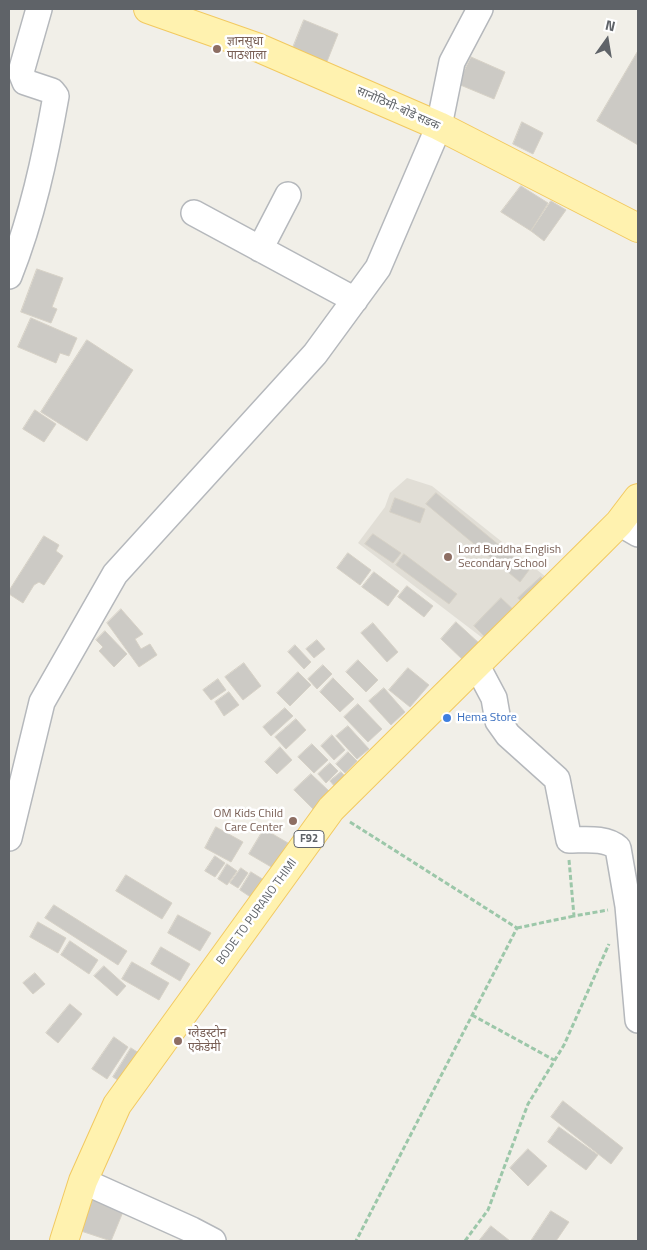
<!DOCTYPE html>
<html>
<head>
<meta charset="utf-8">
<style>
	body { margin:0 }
	#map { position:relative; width:647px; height:1250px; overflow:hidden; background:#f1efe8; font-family:"Titillium Web",sans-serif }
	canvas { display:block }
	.frame { position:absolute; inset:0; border:10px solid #5f6368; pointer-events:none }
	.north { position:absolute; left:582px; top:15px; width:50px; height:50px; -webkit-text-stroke:4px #fff; paint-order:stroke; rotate:13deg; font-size:14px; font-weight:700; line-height:20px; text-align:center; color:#5f6368 }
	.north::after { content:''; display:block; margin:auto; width:18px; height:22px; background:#5f6368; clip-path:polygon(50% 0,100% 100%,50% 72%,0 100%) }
</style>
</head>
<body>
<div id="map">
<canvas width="647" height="1250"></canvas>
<div class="frame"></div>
<div class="north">N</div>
</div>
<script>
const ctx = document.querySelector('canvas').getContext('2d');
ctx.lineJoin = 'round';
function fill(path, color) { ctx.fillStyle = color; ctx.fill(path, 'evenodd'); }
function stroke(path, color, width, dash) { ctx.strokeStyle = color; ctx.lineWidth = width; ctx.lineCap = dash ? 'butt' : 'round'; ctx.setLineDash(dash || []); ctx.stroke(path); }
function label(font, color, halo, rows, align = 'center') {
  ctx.font = font + ' "Titillium Web","Noto Sans Devanagari",sans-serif'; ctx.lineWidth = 5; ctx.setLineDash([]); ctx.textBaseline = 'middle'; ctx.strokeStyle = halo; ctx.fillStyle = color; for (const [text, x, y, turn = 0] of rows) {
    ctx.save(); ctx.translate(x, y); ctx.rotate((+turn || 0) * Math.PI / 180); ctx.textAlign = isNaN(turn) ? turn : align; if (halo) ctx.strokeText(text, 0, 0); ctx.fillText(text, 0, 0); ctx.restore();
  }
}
fill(new Path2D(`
	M407,478L432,486L556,585L493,646L358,543L385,507L390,493Z`), '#e1ded6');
const building = new Path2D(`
	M304,20L338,34L326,64L292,50Z
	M638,51V145L597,121Z
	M471,57L505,72L494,99L458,84Z
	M522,122L543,133L533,154L513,144Z
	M521,186L548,203L531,231L501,212Z
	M551,201L566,210L544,241L531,231Z
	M37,269L63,278L52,307L57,309L51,323L21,312Z
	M31,318L77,338L69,356L60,353L56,363L18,347Z
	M87,340L133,370L87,441L41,412Z
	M35,410L56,424L44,442L23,429Z
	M436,493L529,570L520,582L426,504Z
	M395,498L425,509L420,523L390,512Z
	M373,534L401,553L393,563L365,544Z
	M44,536L59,545L56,551L63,556L44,585L39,582L34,585L23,603L9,594V591Z
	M348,553L371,570L360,585L337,568Z
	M404,554L457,594L449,604L396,565Z
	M374,572L399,591L388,606L362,587Z
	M541,577L550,586L526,607L518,598Z
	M407,586L433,606L424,617L398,597Z
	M501,598L519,615L491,643L474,626Z
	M121,609L143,634L135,639L141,649L150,644L157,655L139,667L107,623Z
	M456,622L480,644L464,661L441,639Z
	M373,623L398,652L387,662L361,633Z
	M105,631L127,654L114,667L99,651L103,647L96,640Z
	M317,640L325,649L314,658L306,649Z
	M295,645L311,662L304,669L288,652Z
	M358,660L378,680L366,692L346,672Z
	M244,663L261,686L243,700L225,677Z
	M323,665L332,674L317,689L308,679Z
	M408,668L429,685L410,707L389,690Z
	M298,672L311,685L290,706L277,693Z
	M333,678L354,699L340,712L320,692Z
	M218,679L226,690L211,700L203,690Z
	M384,688L405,712L391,725L369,701Z
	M229,692L239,705L224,716L215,702Z
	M358,704L382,729L368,742L344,717Z
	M285,708L293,716L271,736L263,727Z
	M296,719L306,730L286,749L275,737Z
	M348,726L369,749L357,759L336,736Z
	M332,735L345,750L334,760L321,746Z
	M312,744L328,760L314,773L298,757Z
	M280,747L292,760L277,774L265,762Z
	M348,752L357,761L345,773L336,764Z
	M330,763L338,771L326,783L318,774Z
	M341,772L347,778L336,788L330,781Z
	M311,774L330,792L313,809L294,790Z
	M216,827L243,842L231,862L205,848Z
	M264,829L288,843L273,868L249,854Z
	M215,856L225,863L215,877L205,871Z
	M227,864L237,871L227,885L218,879Z
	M241,868L248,873L238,888L230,883Z
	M251,872L264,880L252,898L240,890Z
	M126,875L172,903L162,919L116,891Z
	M54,905L127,951L118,965L45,918Z
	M178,915L211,933L200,951L168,933Z
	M38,922L66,938L58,953L30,937Z
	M70,941L98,960L89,974L61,955Z
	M161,947L190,964L180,981L151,964Z
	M132,962L169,983L159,1000L122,979Z
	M104,966L126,986L117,996L94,976Z
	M35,973L45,984L33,994L23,983Z
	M70,1004L82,1014L58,1043L46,1033Z
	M114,1037L128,1047L107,1079L92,1069Z
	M131,1048L145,1057L127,1086L113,1077Z
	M563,1101L623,1148L611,1164L551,1117Z
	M559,1127L598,1155L586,1170L548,1142Z
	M528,1149L547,1166L528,1186L510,1168Z
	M86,1192L125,1207L111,1241L72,1228Z
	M551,1211L569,1222L556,1241H531Z
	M491,1226L510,1241H479Z`);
fill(building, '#cccac5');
stroke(building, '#d6d1c6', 1);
const minor = new Path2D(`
	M194,213L355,300
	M260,249L288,195
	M9,276C32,218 45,158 56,96L52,91L25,82L21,72L39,9
	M619,523L638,534
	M477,666L494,698L498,721L508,735L557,779L569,840C585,840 606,837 618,848L628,906L638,1020
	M9,838L42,702L115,574L315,354L378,268L439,126L452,62L480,9
	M83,1181L192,1230L213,1241`);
const major = new Path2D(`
	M148,9L259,48L439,126L638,228
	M64,1241L83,1181L117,1105L331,809L599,543L619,523L638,498`);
stroke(minor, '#b5b8bc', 28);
stroke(major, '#f2c960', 30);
stroke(new Path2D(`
	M350,822L517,928L356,1241
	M569,860L574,916L608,910
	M517,928L574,916
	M472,1015L554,1060
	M465,1241L488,1210L528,1104L564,1045L609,944`), '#9cc7a9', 3, [5, 2.5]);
stroke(minor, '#fff', 25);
stroke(major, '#fff2af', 28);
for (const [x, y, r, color] of [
	[217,49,5,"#8d6e63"],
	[448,557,5,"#8d6e63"],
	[447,718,5,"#3f7fe0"],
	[293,821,5,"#8d6e63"],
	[178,1041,5,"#8d6e63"]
]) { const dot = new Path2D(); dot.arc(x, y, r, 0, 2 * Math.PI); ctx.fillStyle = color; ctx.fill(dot); stroke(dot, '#fff', 2); }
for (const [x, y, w] of [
	[309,839,30]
]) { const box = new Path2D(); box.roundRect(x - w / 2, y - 8.5, w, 17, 4); ctx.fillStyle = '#fff'; ctx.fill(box); stroke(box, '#5f6368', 1); }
label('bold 11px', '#5f6368', null, [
	["F92",309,839]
]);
label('12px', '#785e54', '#fff', [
	["ज्ञानसुधा",227,42],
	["पाठशाला",227,56],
	["Lord Buddha English",458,550],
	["Secondary School",458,564],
	["OM Kids Child",283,814,"right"],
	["Care Center",283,828,"right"],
	["ग्लेडस्टोन",188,1034],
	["एकेडेमी",188,1048]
], 'left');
label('12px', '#5f6368', '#fff', [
	["सानोठिमी-बोडे सडक",398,109,24],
	["BODE TO PURANO THIMI",257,912,-54]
]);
label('12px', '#366cbe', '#fff', [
	["Hema Store",457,718]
], 'left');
</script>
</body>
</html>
